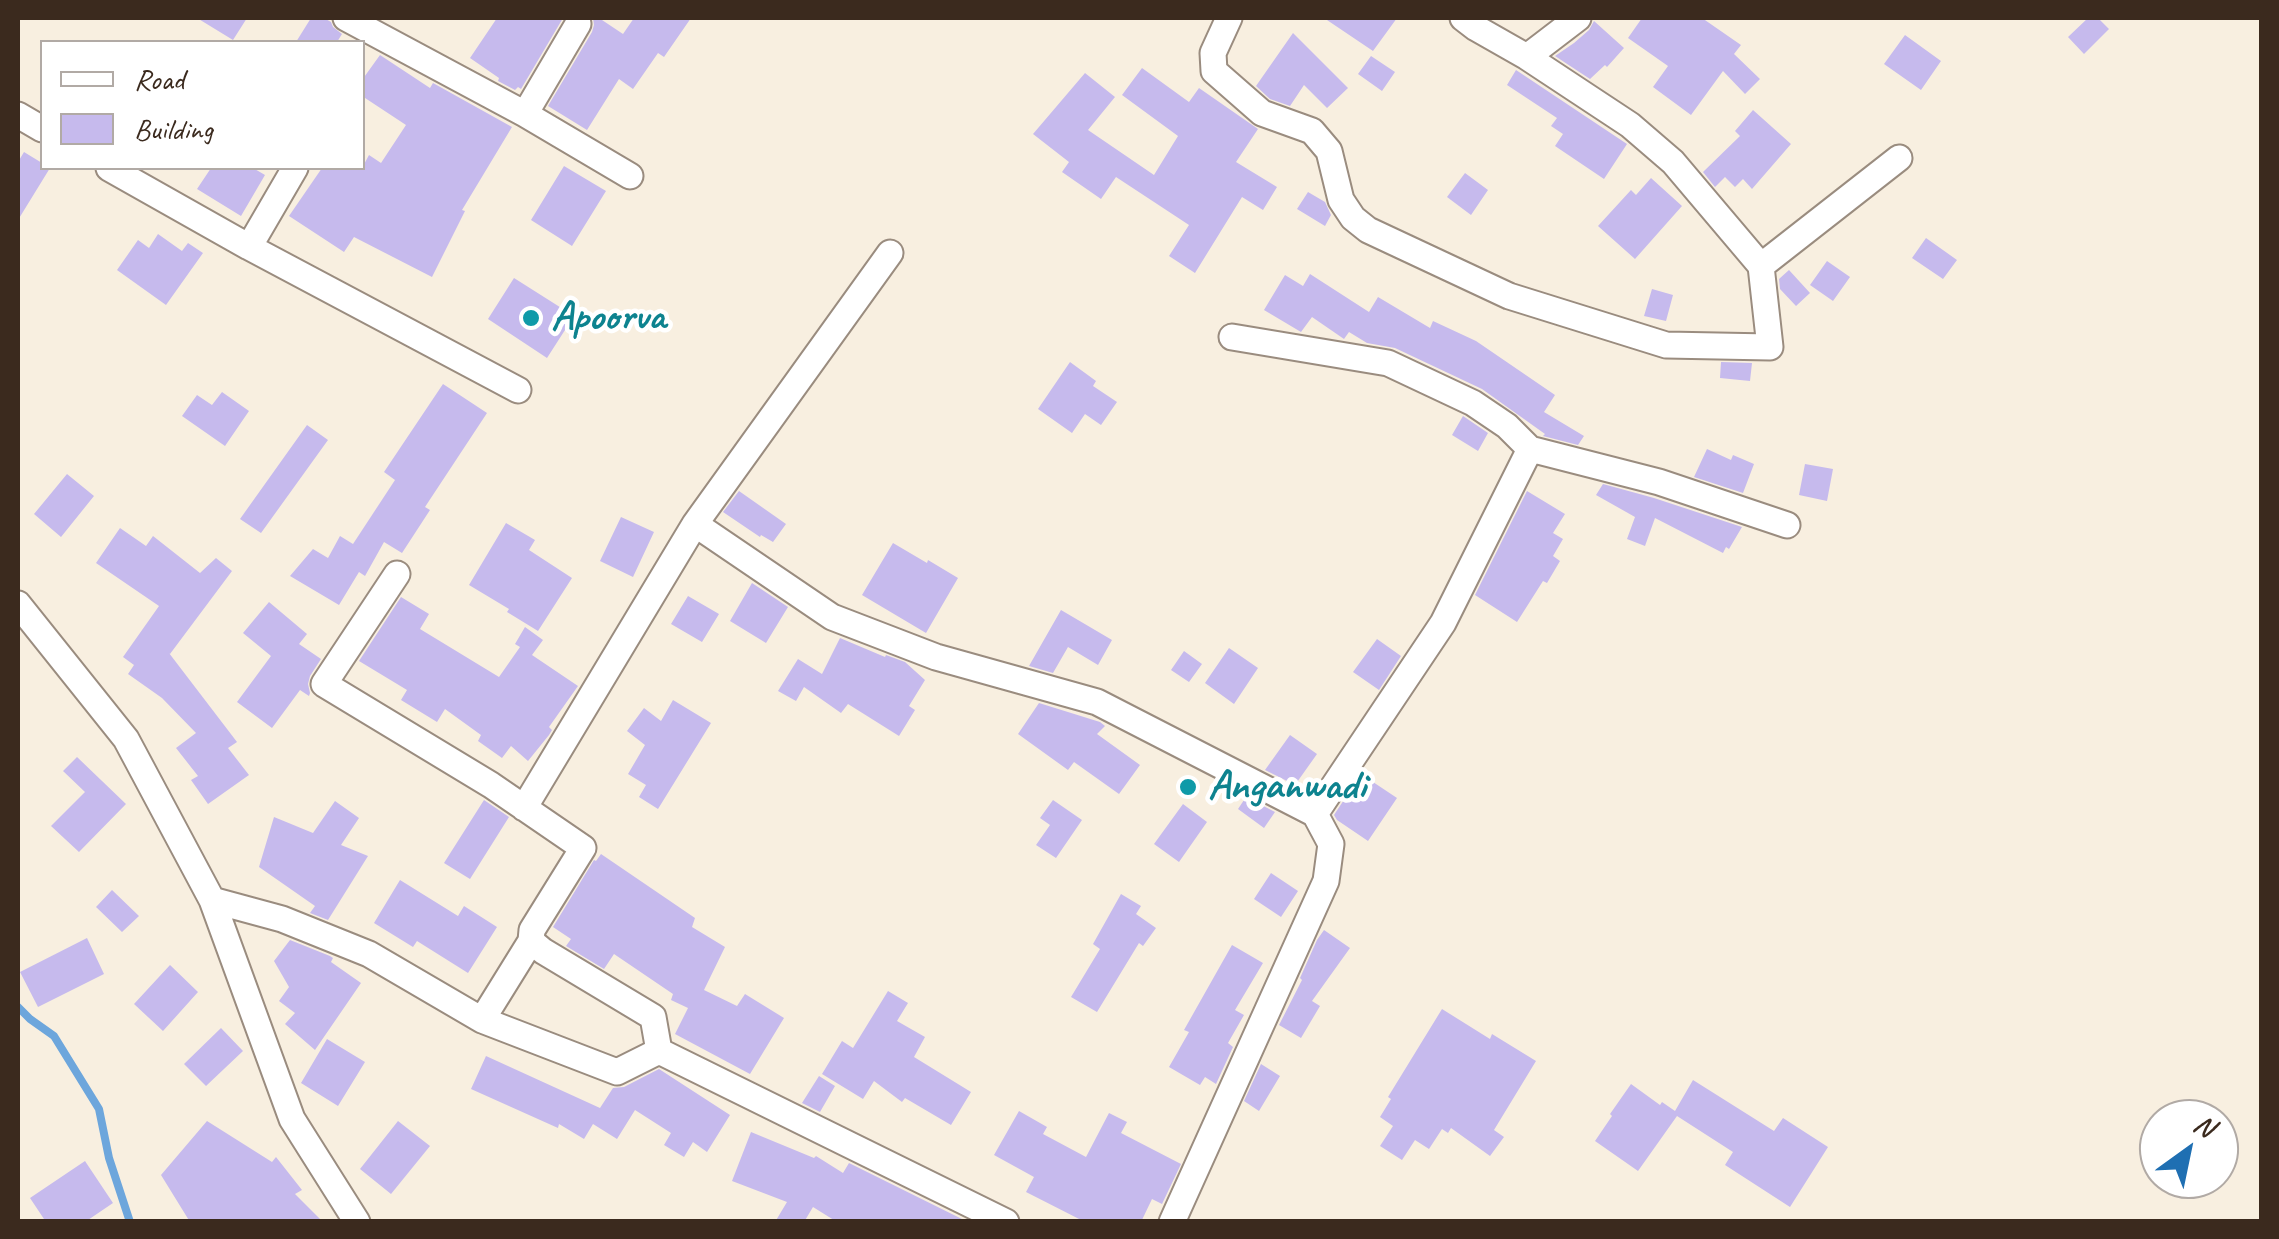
<!DOCTYPE html>
<html>
<head>
<meta charset="utf-8">
<style>
	body { margin:0 }
	#map { position:relative; width:2279px; height:1239px; overflow:hidden; background:#f8efe0; font-family:Caveat,sans-serif }
	canvas { display:block }
	.frame { position:absolute; inset:0; border:20px solid #3b2a1e; pointer-events:none }
	.legend { position:absolute; left:40px; top:40px; width:325px; height:130px; box-sizing:border-box; background:#fff; border:2px solid #b1aaa5; margin:0; padding:12px 18px; list-style:none; font-size:30px; color:#3b2a1e }
	.legend li { display:flex; align-items:center; gap:20px; height:50px }
	.legend b { width:50px; border:2px solid #b1aaa5 }
	.north { position:absolute; left:2139px; top:1099px; width:100px; height:100px; box-sizing:border-box; background:#fff; border:2px solid #b1aaa5; border-radius:50%; rotate:33deg; font-size:28px; font-weight:700; line-height:40px; text-align:center; color:#3b2a1e }
	.north::after { content:''; display:block; margin:auto; width:35px; height:45px; background:#1f6fb2; clip-path:polygon(50% 0,100% 100%,50% 72%,0 100%) }
</style>
</head>
<body>
<div id="map">
<canvas width="2279" height="1239"></canvas>
<div class="frame"></div>
<ul class="legend">
<li><b style="height:12px;background:#fff"></b>Road</li>
<li><b style="height:28px;background:#c6baed"></b>Building</li>
</ul>
<div class="north">N</div>
</div>
<script>
const ctx = document.querySelector('canvas').getContext('2d');
ctx.lineJoin = 'round';
function stroke(path, color, width, dash) { ctx.strokeStyle = color; ctx.lineWidth = width; ctx.lineCap = dash ? 'butt' : 'round'; ctx.setLineDash(dash || []); ctx.stroke(path); }
function fill(path, color) { ctx.fillStyle = color; ctx.fill(path, 'evenodd'); }
function label(font, color, halo, rows, align = 'center') {
  ctx.font = font + ' Caveat,sans-serif'; ctx.lineWidth = 9; ctx.setLineDash([]); ctx.textBaseline = 'middle'; ctx.strokeStyle = halo; ctx.fillStyle = color; for (const [text, x, y, turn = 0] of rows) {
    ctx.save(); ctx.translate(x, y); ctx.rotate((+turn || 0) * Math.PI / 180); ctx.textAlign = isNaN(turn) ? turn : align; if (halo) ctx.strokeText(text, 0, 0); ctx.fillText(text, 0, 0); ctx.restore();
  }
}
stroke(new Path2D(`
	M18,1007L30,1019L54,1036L99,1109L109,1158L130,1222`), '#6da6dc', 8);
fill(new Path2D(`
	M197,18H247L233,40Z
	M311,18H324L331,22L333,27L342,34L337,42H296Z
	M497,18H563L521,89L518,87L515,90L498,81L499,78L470,58Z
	M593,18H599L623,34L634,18H691L664,57L658,53L633,89L619,79L587,130L548,106L592,32L594,25Z
	M1324,18H1397L1373,51Z
	M1642,18H1702L1741,45L1734,54L1760,79L1745,94L1723,71L1691,115L1653,87L1668,66L1628,38Z
	M2088,18H2098L2109,29L2084,54L2068,37Z
	M1594,21L1624,48L1607,67L1605,65L1590,79L1555,56L1574,43L1589,30Z
	M1293,33L1348,88L1327,108L1304,85L1290,106L1270,99L1256,86Z
	M1905,35L1941,61L1921,90L1884,64Z
	M380,55L430,88L433,83L512,127L462,210L465,211L432,277L354,237L344,252L289,216L322,168H362L369,155L381,163L406,125L362,96V80Z
	M1371,56L1395,72L1382,91L1358,74Z
	M1142,68L1189,102L1199,88L1258,129L1236,162L1277,187L1263,210L1242,197L1195,273L1169,256L1189,225L1116,177L1101,199L1062,172L1069,162L1033,134L1085,73L1115,97L1088,130L1154,175L1178,136L1122,95Z
	M1516,70L1627,144L1604,179L1555,146L1563,134L1551,126L1557,118L1507,85Z
	M1753,110L1791,144L1752,189L1743,179L1735,187L1725,177L1715,187L1703,172L1740,136L1735,131Z
	M24,152L42,163V168H50L18,220V162Z
	M564,166L606,191L572,246L531,220Z
	M211,168H253L265,175L241,216L197,189Z
	M1465,173L1488,190L1471,215L1447,197Z
	M1651,178L1682,206L1635,259L1598,226L1631,190L1636,195Z
	M1308,192L1325,202L1331,215L1325,226L1297,209Z
	M158,234L182,251L188,243L203,253L166,305L117,270L138,240L149,248Z
	M1926,238L1957,260L1943,279L1912,258Z
	M1827,261L1850,277L1833,301L1810,285Z
	M1789,270L1810,293L1796,306L1780,289L1779,279Z
	M1310,274L1369,312L1378,297L1430,328L1433,321L1476,341L1555,395L1544,412L1584,436L1578,445L1543,436L1545,434L1482,389L1395,348L1367,343L1349,332L1344,339L1312,317L1301,332L1264,310L1285,275L1303,286Z
	M514,278L574,316L547,358L488,319Z
	M1652,289L1673,295L1666,321L1644,316Z
	M1070,362L1096,381L1093,386L1117,402L1101,425L1085,414L1072,433L1038,409Z
	M1721,362L1752,363L1750,381L1720,378Z
	M443,384L487,413L425,507L430,510L402,553L384,542L365,576L359,572L339,605L290,576L313,549L328,558L340,536L353,544L395,480L384,472Z
	M222,392L249,411L225,446L182,416L197,395L212,405Z
	M1463,416L1488,433L1478,451L1452,435Z
	M307,425L328,440L261,533L240,519Z
	M1707,449L1731,460L1733,455L1754,464L1743,493L1694,477Z
	M1805,464L1833,469L1827,501L1799,495Z
	M67,474L94,496L61,537L34,514Z
	M1603,484L1654,498L1742,527L1729,549L1726,547L1723,553L1655,518L1645,546L1627,539L1635,517L1596,495Z
	M739,491L786,524L773,542L761,535L760,537L723,512Z
	M1527,491L1565,514L1553,533L1563,539L1553,556L1560,561L1547,583L1543,581L1517,622L1475,595Z
	M621,517L654,532L633,577L600,561Z
	M506,523L535,540L529,550L572,578L538,631L507,612L509,609L469,585Z
	M120,528L146,546L153,536L200,573L216,558L232,571L170,654L169,653L237,742L228,748L249,775L208,804L191,780L198,776L176,748L196,733L162,698L128,674L134,665L123,657L159,606L96,563Z
	M893,543L927,563L928,560L958,578L926,633L862,595Z
	M752,583L788,607L766,643L730,621Z
	M688,596L719,614L702,642L671,624Z
	M401,597L429,614L420,629L499,677L520,647L515,644L525,627L543,640L532,655L578,686L549,727L552,730L549,735L528,761L511,746L502,758L478,741L481,735L445,709L437,722L401,700L407,690L359,661Z
	M269,602L307,634L299,644L321,659L310,676L308,684L310,693L309,696L300,690L272,728L237,702L271,656L243,633Z
	M1061,610L1112,640L1098,665L1068,647L1053,673L1029,666Z
	M840,638L885,657L886,655L905,662L925,680L909,706L915,710L899,736L848,704L841,713L804,687L796,701L778,691L798,659L822,674Z
	M1377,639L1401,656L1379,690L1353,672Z
	M1229,648L1258,668L1234,704L1205,683Z
	M1184,651L1202,664L1189,682L1171,670Z
	M673,700L711,723L658,809L639,797L646,785L628,774L645,745L627,731L644,708L661,721Z
	M1039,703L1100,722L1105,726L1097,734L1140,765L1119,794L1074,762L1068,770L1018,734Z
	M1290,735L1317,754L1295,785L1265,770Z
	M77,757L126,804L79,852L51,826L85,792L63,771Z
	M1361,774L1397,798L1368,841L1337,820L1334,815Z
	M1246,797L1275,812L1264,828L1238,809Z
	M484,800L509,817L470,879L444,863Z
	M1053,800L1082,820L1056,858L1036,845L1050,825L1040,818Z
	M335,801L359,818L341,845L368,856L328,920L310,913L315,906L259,867L274,817L313,833Z
	M1183,804L1207,822L1179,862L1154,844Z
	M601,854L695,918L692,927L725,947L704,990L737,1006L745,994L784,1018L750,1074L675,1034L688,1008L671,1000L673,994L614,954L604,969L566,946L571,939L553,927L594,860L596,861Z
	M1271,873L1298,891L1281,917L1254,899Z
	M400,880L458,916L464,906L497,927L468,973L417,941L413,947L374,923Z
	M112,890L139,916L122,932L96,907Z
	M1121,894L1141,906L1136,914L1156,928L1143,946L1139,943L1097,1012L1071,997L1100,949L1093,944Z
	M1324,930L1350,948L1312,1001L1320,1006L1301,1038L1279,1025L1302,980L1300,978L1317,940Z
	M87,938L104,974L38,1007L20,972Z
	M290,940L330,956L333,958L331,962L361,983L315,1050L285,1024L295,1013L279,1001L289,987L274,961Z
	M1232,945L1263,963L1235,1010L1244,1015L1228,1043L1233,1047L1216,1084L1205,1077L1200,1085L1169,1067L1189,1032L1184,1030Z
	M170,965L198,992L163,1031L134,1004Z
	M888,991L908,1003L897,1021L925,1037L914,1057L971,1092L951,1125L905,1098L902,1102L874,1081L863,1099L822,1074L842,1041L853,1048Z
	M1442,1009L1490,1039L1492,1034L1536,1061L1494,1130L1504,1137L1490,1156L1451,1128L1448,1133L1442,1129L1429,1149L1415,1140L1402,1160L1380,1146L1393,1126L1380,1117L1391,1099L1388,1097Z
	M221,1028L243,1051L206,1086L184,1064Z
	M327,1039L365,1062L338,1106L301,1083Z
	M486,1056L600,1108L613,1088L624,1087L659,1069L730,1115L707,1152L693,1142L684,1157L664,1145L671,1133L635,1110L617,1139L593,1124L584,1139L559,1124L558,1128L471,1089Z
	M1261,1064L1280,1076L1259,1111L1244,1101Z
	M819,1076L835,1086L820,1112L802,1103Z
	M1693,1080L1774,1131L1783,1118L1828,1147L1790,1207L1725,1165L1733,1152L1677,1116L1638,1171L1595,1141L1612,1116L1610,1114L1631,1084L1660,1105L1662,1102L1675,1111Z
	M1019,1111L1047,1127L1043,1134L1086,1157L1109,1113L1127,1122L1121,1133L1181,1164L1162,1204L1152,1199L1141,1222H1085L1026,1192L1034,1177L994,1155Z
	M207,1121L272,1162L276,1157L302,1190L295,1194L323,1222H190L161,1175Z
	M398,1121L430,1146L391,1194L360,1169Z
	M751,1132L814,1158L816,1156L843,1173L849,1163L968,1222H837L813,1207L804,1222H775L787,1202L732,1181Z
	M85,1161L113,1203L85,1222H46L30,1198Z`), '#c6baed');
const minor = new Path2D(`
	M346,18L525,114L630,176
	M1229,18L1213,53L1214,71L1262,113L1312,131L1329,151L1341,200L1353,218L1368,230L1509,296L1666,345L1770,347L1761,266L1673,162L1630,125L1527,57
	M1463,18L1476,28L1527,57L1578,18
	M525,114L578,24
	M18,115L42,129
	M109,168L249,247L518,390
	M249,247L295,168
	M1761,266L1899,158
	M1530,449L1659,482L1787,525
	M695,524L832,617L936,657L1097,702L1315,814L1443,623L1530,449L1507,426L1473,403L1388,363L1232,337
	M397,574L324,684L491,785L583,848L532,930L531,941L543,951L653,1017L659,1051
	M18,604L126,739L212,900L292,1119L357,1222
	M524,808L695,524L890,253
	M212,900L282,919L369,954L482,1020L617,1072L659,1051L1006,1222
	M482,1020L531,941
	M1172,1222L1326,881L1331,844L1315,814`);
stroke(minor, '#9a8c7f', 29);
stroke(minor, '#fff', 25);
for (const [x, y, r, color] of [
	[531,318,10,"#0f9aa8"],
	[1188,787,10,"#0f9aa8"]
]) { const dot = new Path2D(); dot.arc(x, y, r, 0, 2 * Math.PI); ctx.fillStyle = color; ctx.fill(dot); stroke(dot, '#fff', 4); }
label('bold 42px', '#0d838f', '#fff', [
	["Apoorva",551,318],
	["Anganwadi",1208,787]
], 'left');
</script>
</body>
</html>
